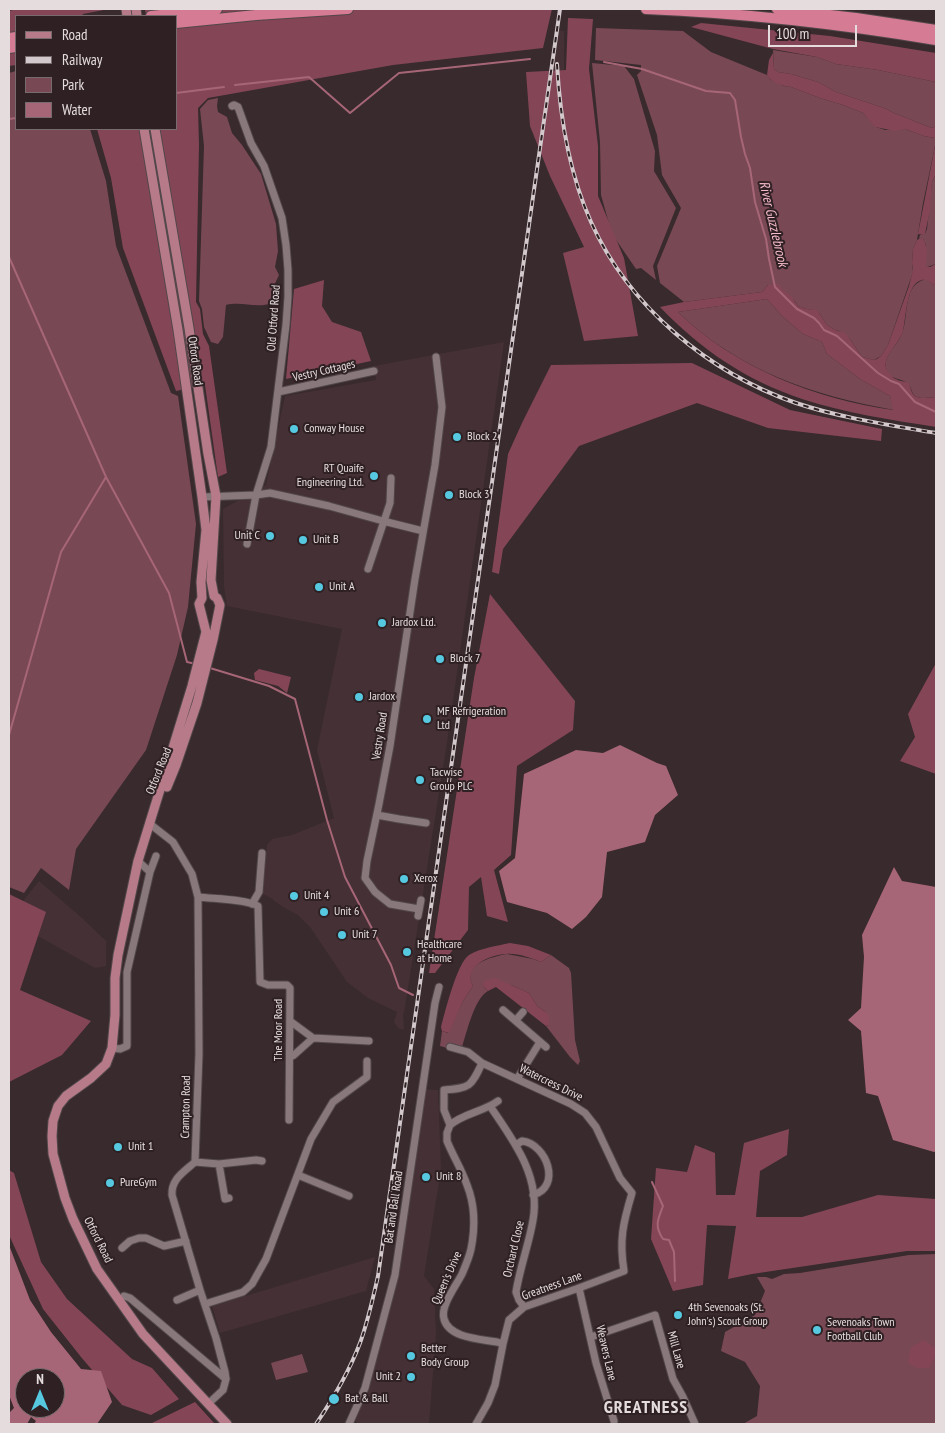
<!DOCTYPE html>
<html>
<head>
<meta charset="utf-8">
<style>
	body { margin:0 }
	#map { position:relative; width:945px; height:1433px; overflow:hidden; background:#382a2d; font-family:"PT Sans Narrow",sans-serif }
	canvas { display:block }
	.frame { position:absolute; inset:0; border:10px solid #e5dcde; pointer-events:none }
	.legend { position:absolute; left:15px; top:15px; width:162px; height:115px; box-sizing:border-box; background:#2e2023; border:1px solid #776b6e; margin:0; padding:6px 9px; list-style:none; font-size:15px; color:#e5dcde }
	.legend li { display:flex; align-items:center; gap:10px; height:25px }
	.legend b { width:25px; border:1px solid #776b6e }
	.north { position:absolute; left:15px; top:1368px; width:50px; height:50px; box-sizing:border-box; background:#2e2023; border:1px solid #776b6e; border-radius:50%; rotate:0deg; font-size:14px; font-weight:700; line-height:20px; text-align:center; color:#e5dcde }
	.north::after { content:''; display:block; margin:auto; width:18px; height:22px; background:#56c9e1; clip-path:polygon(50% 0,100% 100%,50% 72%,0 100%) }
	.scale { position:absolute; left:768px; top:25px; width:89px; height:22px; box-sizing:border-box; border:2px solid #e5dcde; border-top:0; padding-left:6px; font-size:15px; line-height:18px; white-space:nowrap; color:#e5dcde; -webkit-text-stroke:4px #2e2023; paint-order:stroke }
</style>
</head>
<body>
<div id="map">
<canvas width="945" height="1433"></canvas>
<div class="frame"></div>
<ul class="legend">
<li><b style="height:6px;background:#b67a89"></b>Road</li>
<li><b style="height:6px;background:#d3c9cc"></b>Railway</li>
<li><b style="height:14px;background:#784855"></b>Park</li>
<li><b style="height:14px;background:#a76677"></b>Water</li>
</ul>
<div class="north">N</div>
<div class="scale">100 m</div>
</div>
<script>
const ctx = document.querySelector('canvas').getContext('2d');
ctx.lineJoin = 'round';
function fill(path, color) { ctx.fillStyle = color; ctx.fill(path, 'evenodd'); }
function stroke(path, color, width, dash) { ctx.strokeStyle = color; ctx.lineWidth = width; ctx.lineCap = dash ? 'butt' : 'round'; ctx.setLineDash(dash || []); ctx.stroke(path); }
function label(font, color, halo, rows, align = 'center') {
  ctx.font = font + ' "PT Sans Narrow",sans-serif'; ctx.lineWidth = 4; ctx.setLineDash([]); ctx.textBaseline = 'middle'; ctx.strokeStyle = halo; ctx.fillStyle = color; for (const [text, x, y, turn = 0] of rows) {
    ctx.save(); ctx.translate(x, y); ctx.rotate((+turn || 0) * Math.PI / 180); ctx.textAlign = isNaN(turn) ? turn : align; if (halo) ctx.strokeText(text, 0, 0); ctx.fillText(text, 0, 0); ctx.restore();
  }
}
fill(new Path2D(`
	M555,30L564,31V70L550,71Z
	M504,342L448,736L404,1013H403L404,1030L398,1028L394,1022L397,1012L368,998L347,982L310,927L298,915L283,907L273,900V899L263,894L267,845L272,839L292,835L334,818L317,750L342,629L227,606L224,586L223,509L266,485L285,396L376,380L374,366Z
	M39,881L82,918L106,941V966L95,968L20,926L19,906Z
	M422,1089L438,1090L441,1169L424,1276L434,1289L436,1333L429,1424H359L356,1422L357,1414L395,1275Z
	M375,1257L366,1291L220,1333L212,1306Z`), '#453035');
fill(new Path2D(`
	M596,28L683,31L711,52L767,75L771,80L784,86L791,87L820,98L843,105L863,113L876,127L885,130L905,129L924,136L935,138L936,140L934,151L923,203L917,240L913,249L912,263L913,272L888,345L881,356L874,360L862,357L850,339L839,331L835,330L827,325L819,313L813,310L806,309L798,306L794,300L768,285L762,292L684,302L660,283L657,266L681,208L662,175L657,135L637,75L641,71V65L595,60Z
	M773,50L817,57L836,64L878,70L936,82V126L932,128L929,127L894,113L884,108L836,92L818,82L791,74L778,72L774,69Z
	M592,63L624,66L634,79L655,151L654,171L676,208L653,266L656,280L641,268L636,269L612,234L601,195L600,142Z
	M16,71V129H90L106,181L116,246L171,393L178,396L196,524L188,607L177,655L146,750L76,849L69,890L41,868L24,893L9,887V73Z
	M218,98L217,106L218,112L227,117L232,133L242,145L261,174L276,224L278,251L275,267L279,275L271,292L273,303C255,309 243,301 226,305L223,337L218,344L211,342L204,327L202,309L199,301L204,146L200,109L208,100Z
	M936,174V264L927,267L926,266V245L923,239H919L920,235L925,234L927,229L932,182Z
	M923,280H927L936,286V397C930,397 923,399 917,397C910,394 913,386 906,382C899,378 888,379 886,368C884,356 895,347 900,338C910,321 901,288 923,280Z
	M767,299L782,316L803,334L822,342L827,354L860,379L890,396L894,410C812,395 739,371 678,312Z
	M507,954L533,959L541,962L551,955L569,968L571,973L575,1040L580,1061L578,1065L570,1057L546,1026L549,1025L546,1012L537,1006L529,993L511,985L483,986L488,991C474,999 467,1032 462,1047L450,1043L447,1048L440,1046L442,1031L448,1033L463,1001L473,986C461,964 491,957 507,954Z
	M936,1254V1424H743L757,1416L760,1386L745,1362L721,1351L725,1332L755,1315L765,1291L757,1277H766L772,1279L784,1274L800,1273L909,1255Z
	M302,1354L308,1372L276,1380L271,1363Z`), '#784855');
fill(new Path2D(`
	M17,9H109L83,14L82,16H16V65L9,66V11Z
	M145,9H552L543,48L393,65L208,98L198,108L199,145L196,302L200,309L203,334L209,346L227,473L218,477L205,385L176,391L123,248L111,178L97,129H176V16H146Z
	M568,18L593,19L589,69L598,146V196L624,258L638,336L584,341L563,253L584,247L550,176L530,126L526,72L566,70Z
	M701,23L830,36L936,53V82L878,70L836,64L817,57L773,49L691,27Z
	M773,53L774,69L778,72L791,74L818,82L836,92L884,108L894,113L929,127L932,128L936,126V174L932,182L930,210L925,234L924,235L918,234L936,141L935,138L924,136L905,129L895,131L875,127L863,113L843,105L820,98L791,87C782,86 771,83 767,75L769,60Z
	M919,239H923C928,246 927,258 926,266L930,267L936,264V286C932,284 927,279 922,280C906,283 906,319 903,331C900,344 876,361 890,374C893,376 892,378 896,379C899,381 903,381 907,382C911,385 910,389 912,392C915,401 929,397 936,397V427C892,420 845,413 802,399C746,380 701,350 660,307L684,302L762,292L768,285L779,284L782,289L791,296L798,306L806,309L817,310L827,325L835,330L845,333L850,339L862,357L874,360L877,359L881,356L888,345L909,286L913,270L912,263L913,249L917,240ZM767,299L782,316L803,334L822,342L827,354L860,379L890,396L893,410C816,399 735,368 678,312Z
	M324,280L322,306L332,322L361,332L371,361L286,379L294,289Z
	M692,363L790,410L882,429L881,441L768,428L697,403L579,446L503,549L499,574L492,572L508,454L522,423L551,365Z
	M490,594L575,701L573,730L517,766L511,855L494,870L508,922L487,916L481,877L469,887L468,930L435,973H429L474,678Z
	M936,663V774L900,761L915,737L908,714Z
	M259,669L291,677L287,693L278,686L255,680L254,673Z
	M9,894L46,912L20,990L91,1021L62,1055L9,1082Z
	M510,943L528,946L551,955L541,962C531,958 517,953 506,954C490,955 462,966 473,986L463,1001L449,1033L442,1031L441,1027C445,1012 457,963 469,955C481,948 496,946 510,943Z
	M495,978L529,993L537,1006L546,1012L549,1016V1025L546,1026L496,987L488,991L483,986L484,981Z
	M789,1129L787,1155L760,1171L756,1217H802L878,1195L936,1199V1251H907L752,1274L728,1279L736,1226L707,1225L703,1285L673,1291L651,1239L656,1168L687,1172L695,1145L715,1153L716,1195H735L744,1143Z
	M9,1170L14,1173L41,1262L67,1299L132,1359L152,1368L179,1399L151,1415L122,1405L81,1357L43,1309L9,1235Z
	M924,1340L935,1348V1356L929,1368H917L908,1363L911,1347Z
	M195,1402L215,1424H150Z`), '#844657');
fill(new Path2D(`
	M620,745L657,763L666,766L678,795L655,815L645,842L607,852L602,897L586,917L572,929L547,913L507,902L499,871L515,858L524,774L576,750L603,753Z
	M894,867L902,881L936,887V1151L934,1152L893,1140L878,1096L866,1093L861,1031L848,1020L861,1008L864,957L862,935Z
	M9,1245L30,1300L51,1332L81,1369L101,1371L112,1402L97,1424H34L36,1421L31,1417L27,1424H9V1413L14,1408L9,1395ZM25,1378H55V1408H25Z`), '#a76677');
stroke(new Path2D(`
	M604,62L642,69L706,91L730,93L735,100L741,137L745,154L750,168L755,202L766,239L769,259L775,287L797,309L814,318L819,323L824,330L837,336L878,373L891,381L899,384L915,402L936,412
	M235,85L309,77L350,113L399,73L530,59
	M176,93L224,87
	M9,119L16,118
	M9,257L106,477L61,552L9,735
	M106,477L169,593L187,662L196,664
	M210,668L269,686L295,699L327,820L345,877L391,965L399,988L413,995
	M652,1182L663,1206C658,1219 654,1226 663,1239L669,1240L674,1252L675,1281`), '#a76677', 2);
const minor = new Path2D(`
	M232,106L234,105L238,107L251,143L264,166L282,218L286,245L288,270V297L286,325L271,447L256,495L247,544
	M278,392L374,371
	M202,497L256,495L270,493L329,506L383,521L423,531
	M368,569L390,503L391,478
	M377,815L399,819L426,823
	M150,824L173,842L192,874L198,897L199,1054L195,1162C184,1172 171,1179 172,1195L200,1290L216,1338L225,1372L226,1379L223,1390L208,1404
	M150,872L156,856
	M198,897C214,899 245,899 258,906L260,982L268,985H287L290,988L289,1120
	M252,904L259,892L262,853
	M419,909L390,904L375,892L365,878L367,861L379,804L390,746L415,579L435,465L442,407L436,357
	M418,916L421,900
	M503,1010L546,1047
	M516,1020L523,1012
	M290,1021L313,1038L369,1041
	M450,1047L468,1052L482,1063L571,1104L585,1113L596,1127L620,1178L632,1193C623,1223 619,1240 624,1271L579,1288L524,1307L509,1320L503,1344L495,1385L488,1403L476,1424
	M112,1048L120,1049L127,1046V972L150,872L138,861
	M290,1057L294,1055L313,1038
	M482,1063C471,1087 470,1088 444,1090V1110L450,1125L447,1133V1141C453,1156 462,1170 467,1185C475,1205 475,1229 471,1249C469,1258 465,1267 462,1274C456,1286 440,1306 444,1319C449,1338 480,1339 497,1342L503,1344
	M517,1079L540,1042
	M490,1106C513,1140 541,1176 533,1220C529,1244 520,1267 516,1292L519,1300L524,1307
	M450,1125C464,1113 483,1112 498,1101
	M516,1145L522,1141C547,1144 562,1187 533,1195
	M195,1162L219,1164L256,1160L262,1161
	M219,1164L225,1199L229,1198
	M298,1175L349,1196
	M122,1248L130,1241L139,1238H146L164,1246L186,1241
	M579,1288L596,1363L614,1421
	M124,1296L130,1298L226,1379
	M177,1300L200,1290
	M205,1304L243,1292L252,1284L266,1259L311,1139L333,1102L367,1077V1061
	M591,1337L655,1315L673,1379L683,1397L695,1424
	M349,1424L365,1388L395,1275L435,1003L439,987`);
const major = new Path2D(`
	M126,9L127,16
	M136,9L137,16
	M144,129L178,330L202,497L206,530L201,582L202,598L199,604L206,632L192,686L138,861L118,955L115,978V1015L112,1048L106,1064L91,1078L66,1096L58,1106L53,1121L52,1136L53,1154L65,1198L73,1219L97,1269L143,1334L227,1424
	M155,129L189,328L208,454L216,496L211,580L214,596L217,598L220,605L213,640L197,703L176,765L167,787`);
const highway = new Path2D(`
	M646,9C743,13 840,24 936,40
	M777,9L856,18L936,30
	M151,16L217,9
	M176,23L256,15L348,9
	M9,38L16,37
	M9,48L16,47`);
stroke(minor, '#52474a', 9);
stroke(major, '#52474a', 11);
stroke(highway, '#52474a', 12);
stroke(minor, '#88787b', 7);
stroke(major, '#b67a89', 9);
stroke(highway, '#d57b93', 10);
const rail = new Path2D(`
	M557,64C560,118 569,173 591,222C629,307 709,373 796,403C841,418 889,425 936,433
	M316,1424C333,1399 349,1372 360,1343C368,1321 373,1298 378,1276L560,9`);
stroke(rail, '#d3c9cc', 4);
stroke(rail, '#2e2023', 2, [5.5]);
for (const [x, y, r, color] of [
	[294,429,5,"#56c9e1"],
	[457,437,5,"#56c9e1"],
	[374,476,5,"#56c9e1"],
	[449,495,5,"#56c9e1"],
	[270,536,5,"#56c9e1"],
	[303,540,5,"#56c9e1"],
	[319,587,5,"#56c9e1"],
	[382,623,5,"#56c9e1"],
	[440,659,5,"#56c9e1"],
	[359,697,5,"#56c9e1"],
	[427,719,5,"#56c9e1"],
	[420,780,5,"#56c9e1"],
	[404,879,5,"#56c9e1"],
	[294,896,5,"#56c9e1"],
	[324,912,5,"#56c9e1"],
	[342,935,5,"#56c9e1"],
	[407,952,5,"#56c9e1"],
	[118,1147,5,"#56c9e1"],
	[426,1177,5,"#56c9e1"],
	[110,1183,5,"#56c9e1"],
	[678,1315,5,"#56c9e1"],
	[817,1330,5,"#56c9e1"],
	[411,1356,5,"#56c9e1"],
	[411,1377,5,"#56c9e1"],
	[334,1399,6,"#56c9e1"]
]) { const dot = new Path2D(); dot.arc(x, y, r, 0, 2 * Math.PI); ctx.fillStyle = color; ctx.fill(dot); stroke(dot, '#2e2023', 2); }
label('12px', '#e5dcde', '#2e2023', [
	["Old Otford Road",274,318,-86],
	["Otford Road",195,361,82],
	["Vestry Cottages",324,371,-13],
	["Vestry Road",380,736,-81],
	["Otford Road",159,771,-68],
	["The Moor Road",279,1030,-90],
	["Watercress Drive",551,1083,26],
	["Crampton Road",186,1107,-89],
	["Bat and Ball Road",394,1207,-82],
	["Otford Road",98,1240,63],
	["Orchard Close",514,1249,-77],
	["Queen's Drive",447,1278,-66],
	["Greatness Lane",552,1286,-20],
	["Mill Lane",676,1350,74],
	["Weavers Lane",606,1353,77]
]);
label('12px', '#e5dcde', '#2e2023', [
	["Conway House",304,429],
	["Block 2",467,437],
	["RT Quaife",364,469,"right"],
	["Engineering Ltd.",364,483,"right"],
	["Block 3",459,495],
	["Unit C",260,536,"right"],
	["Unit B",313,540],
	["Unit A",329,587],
	["Jardox Ltd.",392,623],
	["Block 7",450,659],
	["Jardox",369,697],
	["MF Refrigeration",437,712],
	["Ltd",437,726],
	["Tacwise",430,773],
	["Group PLC",430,787],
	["Xerox",414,879],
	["Unit 4",304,896],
	["Unit 6",334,912],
	["Unit 7",352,935],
	["Healthcare",417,945],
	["at Home",417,959],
	["Unit 1",128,1147],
	["Unit 8",436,1177],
	["PureGym",120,1183],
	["4th Sevenoaks (St.",688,1308],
	["John's) Scout Group",688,1322],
	["Sevenoaks Town",827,1323],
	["Football Club",827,1337],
	["Better",421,1349],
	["Body Group",421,1363],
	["Unit 2",401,1377,"right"],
	["Bat & Ball",345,1399]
], 'left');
label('italic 14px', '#f6bbc9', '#2e2023', [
	["River Guzzlebrook",773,224,77]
]);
ctx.letterSpacing = '1px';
label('bold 18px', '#e5dcde', '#2e2023', [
	["GREATNESS",646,1408]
]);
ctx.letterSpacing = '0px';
</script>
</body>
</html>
